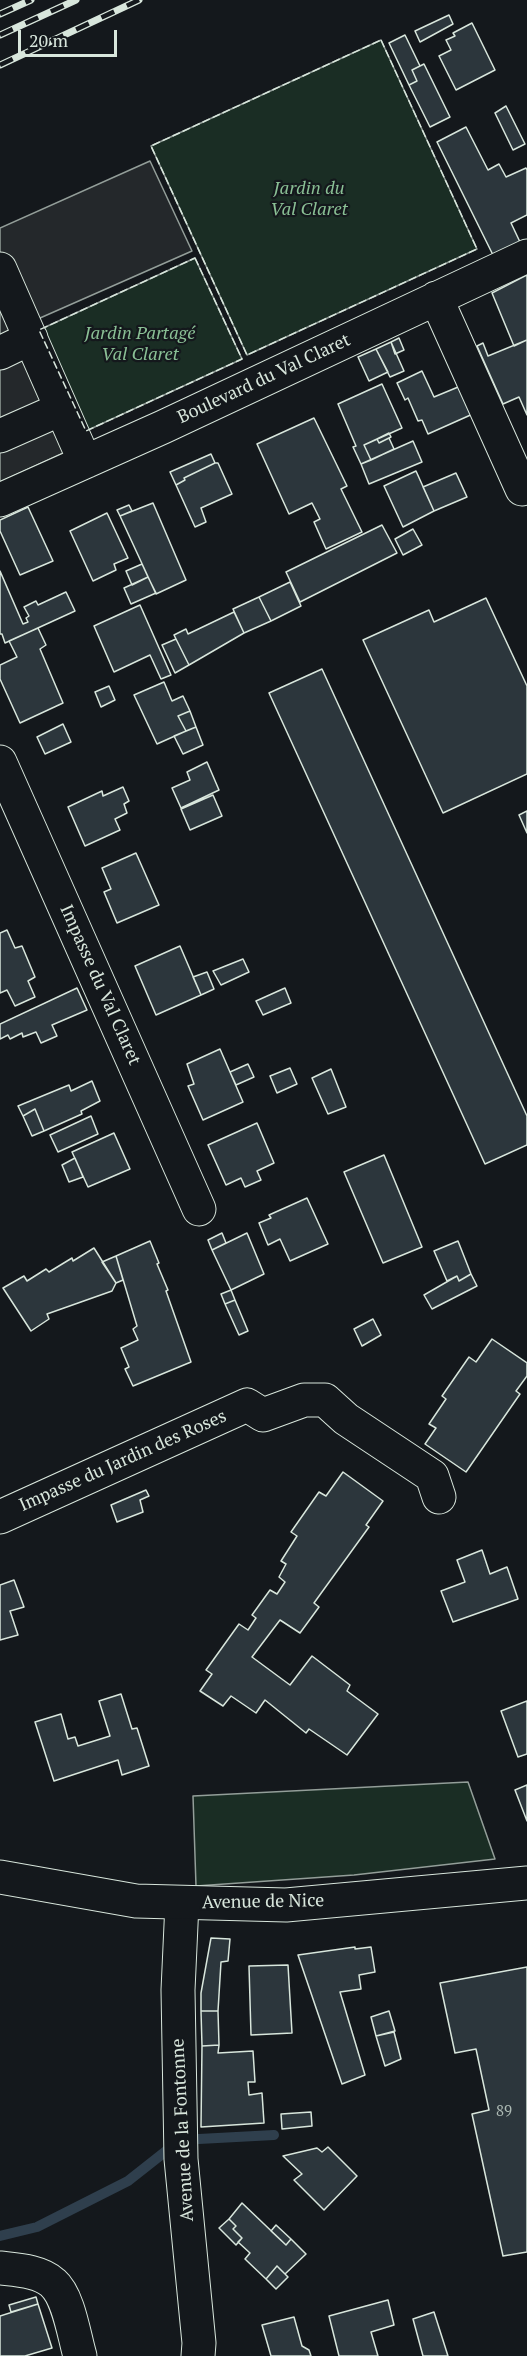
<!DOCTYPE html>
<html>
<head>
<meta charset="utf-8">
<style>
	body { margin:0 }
	#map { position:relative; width:527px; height:2356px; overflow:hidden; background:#14181c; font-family:"PT Serif",serif }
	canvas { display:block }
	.scale { position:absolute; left:18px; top:30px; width:99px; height:27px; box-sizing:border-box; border:3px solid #d8e6dc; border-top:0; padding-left:8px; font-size:18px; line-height:21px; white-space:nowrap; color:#d8e6dc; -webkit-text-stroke:4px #14181c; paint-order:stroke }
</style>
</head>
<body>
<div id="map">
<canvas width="527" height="2356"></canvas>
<div class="scale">20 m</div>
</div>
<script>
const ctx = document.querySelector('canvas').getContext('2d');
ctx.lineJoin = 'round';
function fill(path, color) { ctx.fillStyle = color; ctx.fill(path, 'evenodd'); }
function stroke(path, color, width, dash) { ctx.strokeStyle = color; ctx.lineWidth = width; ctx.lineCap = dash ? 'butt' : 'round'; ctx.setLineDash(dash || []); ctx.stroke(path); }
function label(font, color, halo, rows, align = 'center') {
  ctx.font = font + ' "PT Serif",serif'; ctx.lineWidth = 4.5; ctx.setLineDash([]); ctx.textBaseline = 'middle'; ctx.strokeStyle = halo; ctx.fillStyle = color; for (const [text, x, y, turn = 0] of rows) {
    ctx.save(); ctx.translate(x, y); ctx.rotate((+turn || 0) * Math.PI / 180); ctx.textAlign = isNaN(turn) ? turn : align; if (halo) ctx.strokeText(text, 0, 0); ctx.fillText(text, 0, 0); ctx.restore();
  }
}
const green = new Path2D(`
	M381,40L477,249L247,355L151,146Z
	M195,258L242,359L86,431L39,330Z
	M468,1782L495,1859L354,1875L196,1886L193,1796Z`);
fill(green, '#1a2d24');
stroke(green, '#939e99', 1.5);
const parking = new Path2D(`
	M150,161L192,251L31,322L85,443L0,482V228Z`);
fill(parking, '#24282b');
stroke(parking, '#939e99', 1.5);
stroke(new Path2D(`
	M0,2236L37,2227L128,2181L180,2140L274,2135`), '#2f3f4d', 10);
const building = new Path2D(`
	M449,15L453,24L420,42L415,31Z
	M472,23L495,70L456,90L439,56L451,50L446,40L455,36L453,33Z
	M405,35L420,66L412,70L417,81L409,85L389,43Z
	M424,64L450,117L430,127L409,85L417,81L412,70Z
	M506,106L525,144L513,150L495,113Z
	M466,127L488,170L499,164L506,177L526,168L527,170V215L511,223L520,242L494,257L437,142Z
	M527,275V340L514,346L492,293Z
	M399,338L404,350L395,354L391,342Z
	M527,340V415L519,397L503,404L477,346L483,343L488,356Z
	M391,342L404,371L390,377L376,349Z
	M376,349L388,372L369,381L358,357Z
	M422,371L434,397L463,385L475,413L428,434L422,420L418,421L408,398L405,400L397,383Z
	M382,384L402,428L364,445L371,460L361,464L353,447L356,446L338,404Z
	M314,418L347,486L341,489L362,532L326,549L314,522L320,519L312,503L289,514L257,444Z
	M389,433L391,437L379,443L377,439Z
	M389,438L394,449L371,460L364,445L377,439L379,443Z
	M413,441L422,462L369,484L361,464Z
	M211,454L215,463L184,478L185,480L176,485L170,472Z
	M215,463H218L232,494L201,508L206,522L195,527L176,485L185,480L184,478Z
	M416,471L434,511L403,527L384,486Z
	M456,473L467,497L434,511L423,487Z
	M153,503L186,580L156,594L120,516Z
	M129,505L132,511L120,516L117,510Z
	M28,507L53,561L20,575L0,531V520Z
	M107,513L128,558L114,564L116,570L93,581L70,531Z
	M382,525L397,553L300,602L286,572Z
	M413,529L422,545L403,555L395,539Z
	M142,564L148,577L132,585L126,571Z
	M0,571L23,624L28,622L26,618L29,616L24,607L36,601L38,605L66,592L75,611L5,643L2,634H0Z
	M148,577L156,593L131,604L124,588Z
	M290,582L301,606L271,621L259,597Z
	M259,597L271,621L244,633L233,609Z
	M486,598L527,686V774L443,813L363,640L429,610L434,622Z
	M140,605L171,675L161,679L150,655L114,672L94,626Z
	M234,612L244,633L189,665L174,635L186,629L188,634Z
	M38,628L46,645L40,649L63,703L20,723L0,679V665L17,657L9,641Z
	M176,639L189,665L175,673L162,645Z
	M322,669L527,1116V1145L485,1164L269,693Z
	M164,682L172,701L183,696L190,711L178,716L186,731L157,744L134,695Z
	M109,686L115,700L101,707L95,692Z
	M190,711L196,727L186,731L178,716Z
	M63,724L71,742L45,754L37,737Z
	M196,727L203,745L183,754L174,736Z
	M207,762L219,790L181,808L172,788L190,780L187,772Z
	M123,787L129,801L124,804L127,813L115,819L120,830L85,846L68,807L102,791L103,796Z
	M213,795L222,816L190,830L181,809Z
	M527,811V833L519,815Z
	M136,853L159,905L117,923L104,892L111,889L102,868Z
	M7,930L15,948L22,946L35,977L28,981L35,997L15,1006L7,990L0,993V933Z
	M180,946L201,995L156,1015L135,966Z
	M243,959L249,972L221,985L213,971Z
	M207,972L214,989L201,995L193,977Z
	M77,988L87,1010L52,1025L57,1036L41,1043L36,1032L23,1037L22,1033L10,1039L8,1035L0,1039V1024Z
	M285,988L291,1003L263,1015L256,1001Z
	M220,1049L243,1102L203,1120L188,1086L194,1084L187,1064Z
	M248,1064L254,1077L236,1085L230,1072Z
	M290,1068L297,1084L277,1093L270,1076Z
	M331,1069L346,1107L328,1114L312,1078Z
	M92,1081L100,1101L81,1111L82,1114L44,1131L35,1109L23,1116L18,1106L69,1085L71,1091Z
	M35,1109L44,1131L32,1136L23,1116Z
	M91,1116L98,1134L58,1152L50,1135Z
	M257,1123L274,1163L257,1171L261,1180L245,1187L241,1178L226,1185L208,1145Z
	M114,1133L130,1169L88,1187L72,1152Z
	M384,1155L422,1247L383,1263L344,1172Z
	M75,1158L83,1177L69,1182L62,1165Z
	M307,1198L328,1244L290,1261L280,1239L268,1245L259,1223L271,1218L269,1215Z
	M222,1233L226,1243L212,1250L208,1240Z
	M247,1233L264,1274L231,1290L212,1250Z
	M150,1241L159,1263L157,1264L168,1290L166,1291L191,1362L133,1386L125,1369L129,1367L121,1348L138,1340L133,1329L137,1326L116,1256Z
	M458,1241L471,1274L459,1281L457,1276L447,1281L434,1251Z
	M94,1248L116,1283L112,1291L47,1314L49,1319L31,1331L3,1288L24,1276L27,1281L46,1269L49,1272L72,1258L73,1261Z
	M116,1256L123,1280L116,1283L102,1262Z
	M471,1274L477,1286L432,1309L424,1295L457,1276L459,1281Z
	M231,1290L235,1300L225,1304L221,1294Z
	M235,1300L248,1331L239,1335L225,1304Z
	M373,1319L381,1335L362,1346L354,1329Z
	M492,1339L527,1363V1376L516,1391L520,1394L466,1472L425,1444L436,1428L429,1424L446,1399L442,1396L469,1357L476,1362Z
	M343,1472L383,1501L366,1525L369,1527L314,1603L319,1607L300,1633L280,1620L252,1657L290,1685L312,1656L350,1685L347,1691L378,1714L347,1755L309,1729L306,1733L265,1700L256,1713L231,1696L223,1706L200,1691L212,1674L206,1670L239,1624L248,1630L256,1618L252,1615L270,1590L277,1594L285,1582L279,1577L286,1564L281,1561L297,1536L291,1532L319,1492L326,1496Z
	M146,1490L149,1496L140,1500L143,1512L117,1522L111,1505Z
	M482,1550L490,1574L507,1567L518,1599L453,1622L441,1591L465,1582L457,1560Z
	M14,1580L24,1607L10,1611L18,1635L0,1640V1585Z
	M121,1694L132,1729L137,1728L149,1766L122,1775L118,1760L54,1781L35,1722L61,1714L68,1739L75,1737L78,1746L110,1736L99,1701Z
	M527,1701V1754L518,1757L501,1711Z
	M527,1785V1821L515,1790Z
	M211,1938L230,1939L228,1961L221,1962L218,2011H201V1993Z
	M355,1947V1949L371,1947L375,1972L359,1975L361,1989L340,1992L365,2075L342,2084L298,1955Z
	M288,1965L292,2033L251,2035L249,1966Z
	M527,1967V2252L503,2256L472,2114L489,2110L476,2049L455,2053L440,1983Z
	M201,2011H218L219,2045L202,2046Z
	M389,2011L395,2031L376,2036L371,2017Z
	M394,2032L401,2059L385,2066L376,2036Z
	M219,2045L218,2053L253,2051L255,2082H248L249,2095L262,2093L264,2123L201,2127L202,2046Z
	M311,2112L312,2126L282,2129L281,2114Z
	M328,2147L357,2176L324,2210L294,2180L302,2174L283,2156L317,2148L322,2152Z
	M242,2203L286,2245L291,2239L306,2254L285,2274L277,2266L266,2279L245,2259L250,2253L238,2242L242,2238L233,2229L236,2226L229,2219Z
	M229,2219L236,2226L233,2229L242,2238L236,2245L219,2228Z
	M276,2225L291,2239L286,2245L271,2231Z
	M277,2266L288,2277L276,2289L266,2279Z
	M36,2297L38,2304L11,2312L9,2305Z
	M388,2300L394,2325L371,2332L378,2356H339L329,2316Z
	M38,2304L52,2348L25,2356H0V2316Z
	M434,2312L448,2356H423L413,2319Z
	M294,2317L302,2346L309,2350L311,2356H271L262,2325Z`);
fill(building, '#2c363c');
stroke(building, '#d8e6dc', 1.5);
const minor = new Path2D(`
	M0,269L85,462
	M436,298L522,489
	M0,353L31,338
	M0,436L61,409
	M0,500L163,427L527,256
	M0,762L199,1209
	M0,1517L247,1405L263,1415L304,1400H325L346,1419L432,1476L439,1497
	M182,1903L178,1990L181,2159L199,2343L198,2356
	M0,2268C17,2270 40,2271 53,2283C69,2297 74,2336 80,2356`);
const major = new Path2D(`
	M0,1877L136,1901L286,1905L527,1883`);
stroke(minor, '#d8e6dc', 35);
stroke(major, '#d8e6dc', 35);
stroke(minor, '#14181c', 33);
stroke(major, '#14181c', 33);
const rail = new Path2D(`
	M0,14L31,0
	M0,35L76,0
	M0,65L139,0`);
stroke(rail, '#d8e6dc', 7);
stroke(rail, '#14181c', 4.5, [14]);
stroke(new Path2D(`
	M381,40L477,249L247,355L151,146Z
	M195,258L242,359L86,431L39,330Z`), '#d8e6dc', 1.5, [8, 3]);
label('15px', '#adbab4', null, [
	["89",504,2112]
]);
label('italic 18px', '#8ac095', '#14181c', [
	["Jardin du",309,189],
	["Val Claret",309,210],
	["Jardin Partagé",140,334],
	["Val Claret",140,355]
]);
label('18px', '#d8e6dc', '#14181c', [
	["Boulevard du Val Claret",264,379,-25],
	["Impasse du Val Claret",100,985,66],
	["Impasse du Jardin des Roses",123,1461,-24],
	["Avenue de Nice",263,1902,-1],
	["Avenue de la Fontonne",183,2130,-93]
]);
</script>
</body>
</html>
